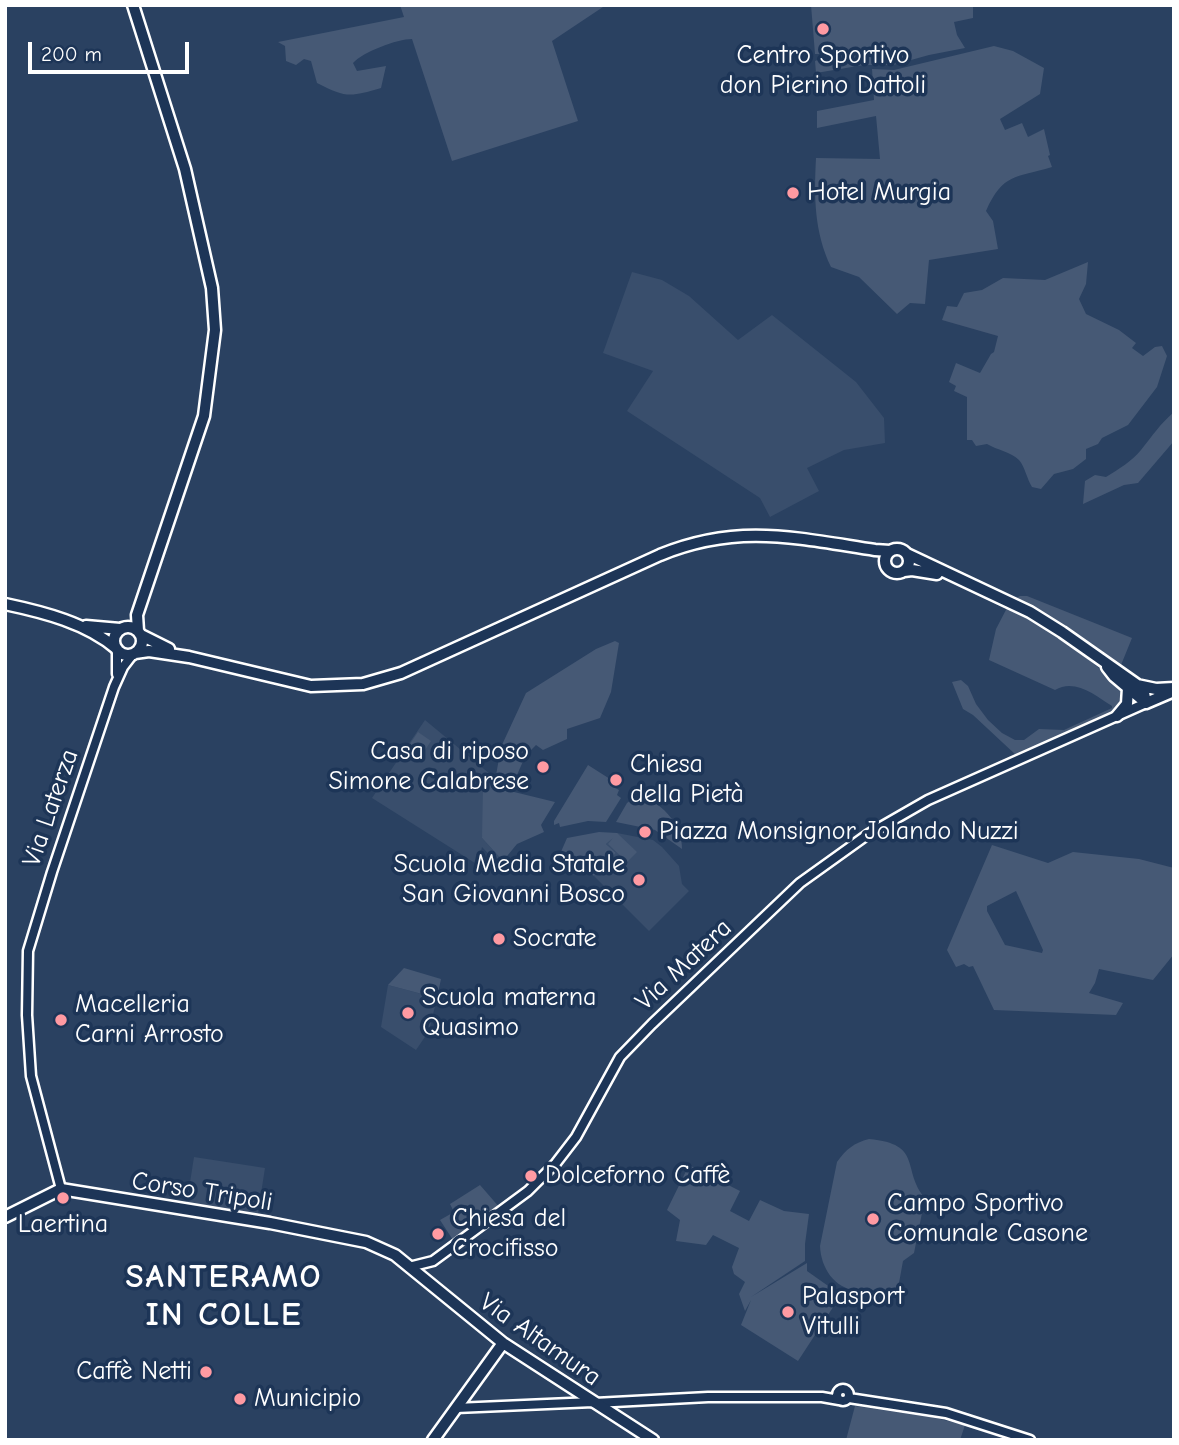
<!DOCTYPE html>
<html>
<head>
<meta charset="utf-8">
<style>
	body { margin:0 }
	#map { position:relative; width:1179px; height:1445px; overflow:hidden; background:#2a4161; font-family:"Comic Neue",sans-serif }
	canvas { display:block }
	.frame { position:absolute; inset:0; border:7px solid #fff; pointer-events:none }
	.scale { position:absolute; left:28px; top:42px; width:161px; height:32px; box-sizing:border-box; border:4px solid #fff; border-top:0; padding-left:9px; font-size:21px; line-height:24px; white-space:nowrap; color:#fff; -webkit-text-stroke:5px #1d3557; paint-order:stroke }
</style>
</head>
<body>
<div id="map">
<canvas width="1179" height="1445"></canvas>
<div class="frame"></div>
<div class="scale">200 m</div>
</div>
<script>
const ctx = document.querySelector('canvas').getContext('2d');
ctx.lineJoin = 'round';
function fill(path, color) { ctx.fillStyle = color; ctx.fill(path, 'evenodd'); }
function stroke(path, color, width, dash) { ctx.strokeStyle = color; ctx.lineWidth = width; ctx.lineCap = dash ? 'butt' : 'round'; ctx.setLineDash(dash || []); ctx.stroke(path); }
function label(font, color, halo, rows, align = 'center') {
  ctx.font = font + ' "Comic Neue",sans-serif'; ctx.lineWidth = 7; ctx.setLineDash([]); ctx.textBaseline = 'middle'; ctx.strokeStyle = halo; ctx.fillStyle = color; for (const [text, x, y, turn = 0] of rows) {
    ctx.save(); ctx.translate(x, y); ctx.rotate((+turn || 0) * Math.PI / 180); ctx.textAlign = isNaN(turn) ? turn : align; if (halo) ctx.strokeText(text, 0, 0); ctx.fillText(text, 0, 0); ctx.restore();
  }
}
fill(new Path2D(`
	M632,272L662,280L689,296L738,340L772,315L856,382L884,418L885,443L844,450L807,468L819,491L770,517L760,498L627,411L653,371L603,353Z
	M425,720L496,779L482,838L503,861L500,866L482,847L478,865L372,798Z
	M617,833L653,840L662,847L679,866L682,884L689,891L649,931L594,876L616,853L606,844Z
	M388,985L437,998L429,1031L416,1050L381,1027Z
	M194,1157L265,1168L257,1219L186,1208Z`), '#394e6c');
fill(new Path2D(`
	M400,5H606L552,41L578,121L452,161L412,39C397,39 363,52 353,63L357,71L386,66L381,88C350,97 346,98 317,83L311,61L304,59L296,65L286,61L285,46L278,42L404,17Z
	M811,5H973V18L954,22L957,35L965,48L929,55L893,65H864L816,73L815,61L832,54H815Z
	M994,46L1013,51L1044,68L1040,94L1000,119L1005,130L1022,123L1028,137L1044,129L1050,155L1048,156L1052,167C1015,178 1003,173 986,211L993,221L998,249L929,260L925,304L910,303L897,314L859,277L831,267C814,232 814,196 816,158L880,159L876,116L817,128V111L874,100L872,69L894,70Z
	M1088,262L1086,284L1079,299L1086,314L1119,330L1136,343L1132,348L1143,356L1155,347L1162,346L1167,356L1157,387L1128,425L1102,438L1098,444L1086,449V459L1073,469L1054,474L1041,489L1032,487C1027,479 1025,467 1019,460C1011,452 997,450 987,444L976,446L972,440H967V397L954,391L956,386L949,382L956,363L980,373L991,354L994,352L998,336L942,320L947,306L957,307L964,293L982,290L1003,278L1045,280Z
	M1174,412V441L1138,483L1124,485L1083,504L1085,481L1095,475L1106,477C1119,469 1132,461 1141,450C1153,435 1160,424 1174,412Z
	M1020,596H1027L1132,638L1121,665L1113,664L1017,601L1016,598Z
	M1008,606C1045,627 1079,649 1110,678C1117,685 1124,688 1125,699L1119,709L1017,756L973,715L963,709L952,682L961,680L968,686L976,704L988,720L1002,733L1015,740H1024L1039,729L1064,730L1112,708V706C1096,696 1075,678 1055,690L989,660L996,629Z
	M615,641L619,643L611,692L600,718L567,729V739L543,750L536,745L529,752L520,753L524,759L510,791L555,802L541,825L544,832L517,844L503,861L482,838L483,787L495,781L501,747L526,693L596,649Z
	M418,732L431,741L417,762L404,753Z
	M588,765L610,779V785L619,790L617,795L621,798L606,822L588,821L560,827L559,823L554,825V821Z
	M635,797C660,797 683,826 682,849L655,830L616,822L627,803Z
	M599,832L617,833L637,852L627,862L608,844L613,838L606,844L616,853L594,876L575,858L560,854L567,838Z
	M992,845L1048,863L1073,852L1139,859L1174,868V954L1153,980L1099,969L1095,983L1089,993L1123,1003L1116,1015L994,1010L973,966L969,967L964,964L956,967L947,950ZM1016,891L1043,950L1042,953L1005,945L987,911V906Z
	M404,968L441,979L437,998L388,985Z
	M869,1139C924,1144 901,1170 925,1198L914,1253L903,1261L897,1294C882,1290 872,1293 857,1291C834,1288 821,1268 820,1246L837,1162C846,1149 854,1143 869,1139Z
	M689,1165L740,1191L730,1211L749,1221L760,1200L784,1211L809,1214L805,1244V1261L751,1297L807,1263V1271L841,1295L798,1361L741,1325L751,1300L745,1311L739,1294L745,1282L734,1274L732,1267L739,1248L713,1235L706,1245L676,1241L680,1220L667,1210Z
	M480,1185L500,1208L453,1240L440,1220L454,1212L450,1204Z
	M855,1406L931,1417L965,1425L960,1440H846Z`), '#465975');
const minor = new Path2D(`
	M117,674V650
	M61,1189L31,1076L27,1015L28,951L52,872L114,687L123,667L133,654
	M409,1267L433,1261L528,1191L556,1163L576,1137L620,1057L652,1024L800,883L867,835L928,800L1146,703
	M837 1395a6 6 0 1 1 12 0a6 6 0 1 1-12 0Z
	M849,1398L946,1413L1030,1440
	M595,1403L708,1397H822L839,1400
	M456,1408L593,1402`);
const major = new Path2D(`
	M133,5L185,169L212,288L215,330L204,416L137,615L138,631
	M885 561a12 12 0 1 1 24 0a12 12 0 1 1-24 0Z
	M907,554L1030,612L1062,632L1136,684L1144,693L1146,703
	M904,571L912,570L937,574
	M5,604C43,612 87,623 117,649
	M86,626L120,629
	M114 641a14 14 0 1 1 28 0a14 14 0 1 1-28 0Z
	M141,635L169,649
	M135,653L149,651L189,657L311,686L363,684L401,673L660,555C738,523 796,538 875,550L890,551
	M1107,667L1114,676L1146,703
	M1137,685L1156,689L1174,688
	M1146,703L1174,691
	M1117,716L1127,704L1128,688
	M5,1217L61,1189L270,1223L366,1242L395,1255L503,1343L653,1440
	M433,1440L503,1343`);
stroke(minor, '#fff', 13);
stroke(major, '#fff', 15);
stroke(minor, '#1d3557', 8);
stroke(major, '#1d3557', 10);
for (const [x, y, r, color] of [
	[823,29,7,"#ff9aa2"],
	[793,193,7,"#ff9aa2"],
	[543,767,7,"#ff9aa2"],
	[616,780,7,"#ff9aa2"],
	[645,832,7,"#ff9aa2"],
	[639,880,7,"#ff9aa2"],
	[499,939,7,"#ff9aa2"],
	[408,1013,7,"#ff9aa2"],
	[61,1020,7,"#ff9aa2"],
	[531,1176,7,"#ff9aa2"],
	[63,1198,7,"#ff9aa2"],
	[873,1219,7,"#ff9aa2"],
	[438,1234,7,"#ff9aa2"],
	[788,1312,7,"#ff9aa2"],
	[206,1372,7,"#ff9aa2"],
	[240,1399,7,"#ff9aa2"]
]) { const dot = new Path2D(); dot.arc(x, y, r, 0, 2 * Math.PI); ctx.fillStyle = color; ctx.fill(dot); stroke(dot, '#1d3557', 2.5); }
label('26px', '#fff', '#1d3557', [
	["Centro Sportivo",823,56,"center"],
	["don Pierino Dattoli",823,86,"center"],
	["Hotel Murgia",807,193],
	["Casa di riposo",529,752,"right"],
	["Simone Calabrese",529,782,"right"],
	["Chiesa",630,765],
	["della Pietà",630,795],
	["Piazza Monsignor Jolando Nuzzi",659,832],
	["Scuola Media Statale",625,865,"right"],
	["San Giovanni Bosco",625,895,"right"],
	["Socrate",513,939],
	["Scuola materna",422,998],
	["Quasimo",422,1028],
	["Macelleria",75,1005],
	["Carni Arrosto",75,1035],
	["Dolceforno Caffè",545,1176],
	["Campo Sportivo",887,1204],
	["Comunale Casone",887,1234],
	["Chiesa del",452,1219],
	["Crocifisso",452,1249],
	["Laertina",63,1225,"center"],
	["Palasport",802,1297],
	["Vitulli",802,1327],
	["Caffè Netti",192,1372,"right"],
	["Municipio",254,1399]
], 'left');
label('26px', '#fff', '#1d3557', [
	["Via Laterza",51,808,-71],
	["Via Matera",684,965,-43],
	["Corso Tripoli",202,1192,9],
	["Via Altamura",540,1340,35]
]);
ctx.letterSpacing = '2px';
label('bold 33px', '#fff', '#1d3557', [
	["SANTERAMO",224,1278],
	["IN COLLE",224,1316]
]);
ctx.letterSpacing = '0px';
</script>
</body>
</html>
